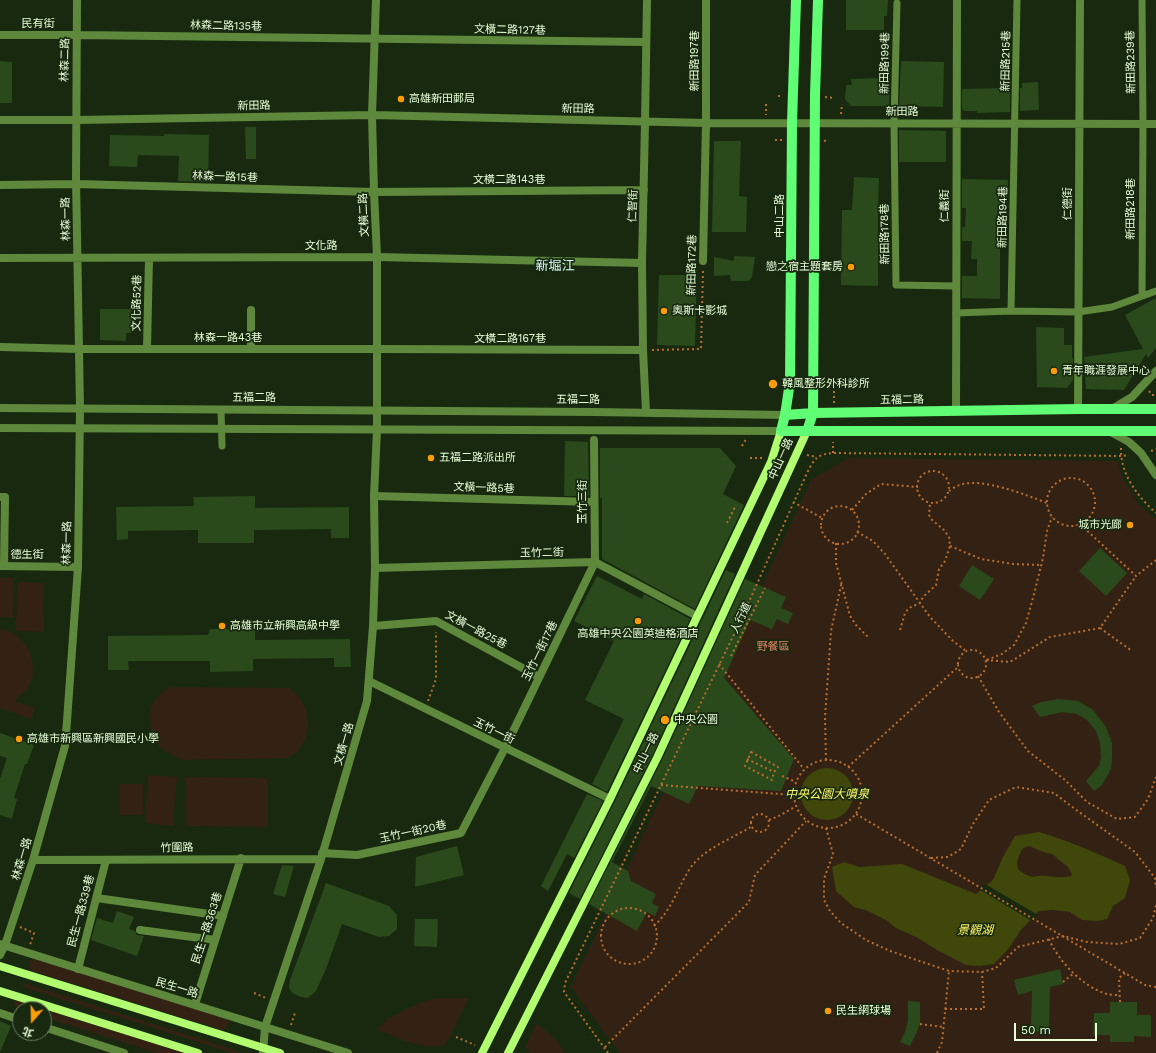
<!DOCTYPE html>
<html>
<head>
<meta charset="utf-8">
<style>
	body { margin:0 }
	#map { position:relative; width:1156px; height:1053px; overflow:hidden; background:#182910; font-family:"Work Sans","Noto Sans TC",sans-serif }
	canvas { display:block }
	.north { position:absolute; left:12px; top:1001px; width:40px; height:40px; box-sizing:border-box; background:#182910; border:1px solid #6b7f60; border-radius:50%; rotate:200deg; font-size:11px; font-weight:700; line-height:16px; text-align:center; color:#e7ffd8 }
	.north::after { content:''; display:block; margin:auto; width:14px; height:18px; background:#fe9c05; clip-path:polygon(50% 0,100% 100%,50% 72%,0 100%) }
	.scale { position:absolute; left:1014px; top:1023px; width:83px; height:18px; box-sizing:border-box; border:2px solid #e7ffd8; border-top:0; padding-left:5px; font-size:12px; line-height:14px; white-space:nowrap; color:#e7ffd8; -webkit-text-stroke:3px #182910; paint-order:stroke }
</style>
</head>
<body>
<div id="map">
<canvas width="1156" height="1053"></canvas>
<div class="north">北</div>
<div class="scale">50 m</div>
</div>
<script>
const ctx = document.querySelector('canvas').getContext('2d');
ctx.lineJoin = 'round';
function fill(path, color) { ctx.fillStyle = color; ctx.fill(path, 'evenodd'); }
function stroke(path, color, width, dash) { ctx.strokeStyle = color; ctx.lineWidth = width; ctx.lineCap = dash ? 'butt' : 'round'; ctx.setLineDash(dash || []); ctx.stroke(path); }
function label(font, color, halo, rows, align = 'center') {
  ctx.font = font + ' "Work Sans","Noto Sans TC",sans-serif'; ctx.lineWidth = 3.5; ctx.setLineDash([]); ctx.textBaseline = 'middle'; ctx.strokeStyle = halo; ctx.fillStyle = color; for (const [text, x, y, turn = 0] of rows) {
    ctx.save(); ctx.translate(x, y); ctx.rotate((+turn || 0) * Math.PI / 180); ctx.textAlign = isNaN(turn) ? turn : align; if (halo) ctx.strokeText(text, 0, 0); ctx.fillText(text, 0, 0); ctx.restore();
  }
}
fill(new Path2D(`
	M849,458L1117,461L1124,480L1139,505L1156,519V1053H620L571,987L812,479Z
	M0,578H14L13,618L0,617Z
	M17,582L44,583L43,632L16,631Z
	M0,629C4,630 9,631 12,633C32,643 39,669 28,688C24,693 19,696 14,701L35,708L31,719L0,708Z
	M170,687L289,688C292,691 296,693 299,697C311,712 311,738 297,752C294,755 289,757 285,758L183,760C173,755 158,749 153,738C151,735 151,730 151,726C148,706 154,697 170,687Z
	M148,775L177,777L173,826L145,823Z
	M186,777L267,778V827L186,826Z
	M120,784H143V815H120Z
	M32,958L228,1018C230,1024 228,1028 222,1030L32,971L30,969C29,965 29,962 32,958Z
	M24,983L238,1051V1053H233L23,987Z
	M437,998H469L446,1044C428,1053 396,1037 377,1030L389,1018L419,1003Z
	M20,1000L191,1053H157L44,1017V1009H20L14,1006V1002Z
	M536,1024C549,1031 558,1041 565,1053H531L525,1048Z`), '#332213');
fill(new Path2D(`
	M801 794a26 26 0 1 1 52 0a26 26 0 1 1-52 0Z
	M1039,832C1069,841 1097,853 1125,866L1130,880L1125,898L1113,906L1107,919L1098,921L1082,920L1070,912L1054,910L1039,911L1021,930L1009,948L994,964L980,966L966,965L937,950L918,938L896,928L886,920L866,910L854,907L836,891L832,867L844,862L859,867L902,864L976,894L993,880L1003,857L1015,836ZM1029,846L1043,852L1052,854L1068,867L1072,874L1071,876C1058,880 1046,873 1033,877C1014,872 1014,864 1023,848Z`), '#3f470b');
fill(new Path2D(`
	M985,884L1038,915L1032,921L979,889Z`), '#182910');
fill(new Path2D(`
	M846,0H888L887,16H884V30H846Z
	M0,61L12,62V103H0Z
	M901,61L944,62L943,107L899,106Z
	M890,78L889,106H851L845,99L846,85H852L851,79Z
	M1038,82L1039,110L1020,111V88H1022V83Z
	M1004,88H1010V112L977,113V111H964L962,108V89Z
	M245,127H256V159H246Z
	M899,130L946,131V162H899Z
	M164,134L209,135L208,182L178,181L179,156L138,155L137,167L109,166L110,135L164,136Z
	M714,141H741L739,196L747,197L746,232H712Z
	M854,177L879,178L878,211V286L841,285L842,210H852Z
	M962,179L1008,180L1007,209H1000V299L962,298V276H977V259H971L972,241H962V227H965L966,208H962Z
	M734,256L755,257L752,277L748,281H731L730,275L714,276V257L734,261Z
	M687,267H697L695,346L657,345L659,275H686Z
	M1156,298V348L1148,358L1146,354L1124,390L1086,389L1084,357L1143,349L1125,315Z
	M100,309H131V333H126V341L100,340Z
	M1036,327L1064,328V345H1072V358H1073V380L1067,388L1037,387Z
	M565,441L588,442L589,496H564Z
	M600,448H720L736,466L723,494L744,505L695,609L602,559V498H600Z
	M255,496V508L349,507V538H331V529L254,530V543H198V530L128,531V539L117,540L116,507L194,506L193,497Z
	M1100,548L1127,573L1106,596L1079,571Z
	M972,565L994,579L980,600L959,586Z
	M726,570L735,574L652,756L580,899L569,893L615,801Z
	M597,576L642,599L644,594L690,619L607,792L592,784L624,719L585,700L614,641L574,621Z
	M745,579L786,597L781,608L793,613L788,624L777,619L772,629L750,620L724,678L794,759L781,791L698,786L689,804L651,786L612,862L628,871L631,881L656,894L652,903L659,907L655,916L647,912L637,931L589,904L662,760Z
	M210,629H255V640L350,639L351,667H334V658L253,659V671L210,672V661H128L129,670H108V636L208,635Z
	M1058,699L1078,701L1093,710L1106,727L1112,743V758L1111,769L1102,785L1094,791L1086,781L1099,766L1101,758L1100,743L1096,731L1087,720L1077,714L1062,712L1040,717L1032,706L1041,702Z
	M0,733L34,745L27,764H25L14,798L17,799L12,819L0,815V779L7,758L0,756Z
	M587,794L603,801L574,858L567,854L548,891L541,886Z
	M457,846L464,875L415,887L416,857Z
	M282,865L294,866L285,897L273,894Z
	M326,883L389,906L397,915V929L389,936L379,937L342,924L326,969L316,991L308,998L301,997L292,993L289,988L290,980Z
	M117,911L134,917L129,929L135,931L137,935L144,936L137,956L91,940L97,918L113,923Z
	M415,919H438L437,947L414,946Z
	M1060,969L1063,984L1050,987L1049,1031L1031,1032L1032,991L1018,995L1014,980Z
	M908,1001L920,1002V1024L916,1034L910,1046L900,1042L905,1032L908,1021Z
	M1110,1002H1137V1015H1151V1037L1134,1036V1042H1110V1035H1093L1094,1013H1110Z
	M0,1021L11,1026L0,1052Z`), '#2a4a1c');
stroke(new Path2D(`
	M778,96H783
	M825,97L834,98
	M766,104V115
	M841,114L842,104
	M775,140H782
	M824,141L829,140
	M652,350L701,349L703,270
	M824,383H830
	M1149,391L1152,395H1156
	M834,403V389
	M742,446L746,439
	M1121,448C1120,474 1138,497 1156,513
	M1151,451L1156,449
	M833,453V442
	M807,455L816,457
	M750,458H762
	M917 487a16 16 0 1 1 32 0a16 16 0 1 1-32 0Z
	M1047 502a24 24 0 1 1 48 0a24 24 0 1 1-48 0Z
	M949,491C952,489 956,486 960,485C982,477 1026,495 1047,503
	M793,502L822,518
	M821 525a19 19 0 1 1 38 0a19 19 0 1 1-38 0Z
	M852,510L866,494L881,484L918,487
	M727,523L736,505
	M1080,524L1136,576L1156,560
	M857,532L873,541L885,554L930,617L953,641L966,651
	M836,543V563L850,616L856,625L868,637
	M950,546L981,559L1013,564L1041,565
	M1100,628L1132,651
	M900,630L905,613L909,608L920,603L923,597L936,585L939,569L945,561L950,546L949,537L944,530L931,519L929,515L930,503
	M958 664a14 14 0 1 1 28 0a14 14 0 1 1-28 0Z
	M731,656L765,588
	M986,660L1010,662L1050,637L1100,628L1136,576
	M987,660L1002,654L1014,645L1026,623L1034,594L1043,558L1047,531L1052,517
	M719,664L804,769
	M978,676L999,712L1028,751L1065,780L1087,802L1117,819L1135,817L1148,799L1156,777
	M428,701L436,679V632
	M751,752L778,767L774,772L772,780L745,766Z
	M747,759L774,772
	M826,760L825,717L831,631L842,581
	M794 794a34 34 0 1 1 68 0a34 34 0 1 1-68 0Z
	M848,767L958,667
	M782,776L796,782
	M661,785L793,795
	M856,814L1145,985L1156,987
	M751 823a9 9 0 1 1 18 0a9 9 0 1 1-18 0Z
	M769,820L781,815L796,806
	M826,828L833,854L824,879V900L830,911L841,923L866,940L890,951L949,971L982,972L996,968L1018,947L1063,936L1087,942L1119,944L1140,938L1153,918L1156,905
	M931,858L948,857L961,849L973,824L989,800L1016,787L1054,793L1075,809L1135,852L1155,878L1156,888
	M601 936a28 28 0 1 1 56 0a28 28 0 1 1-56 0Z
	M654,926C673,908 676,891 689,870C702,849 732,839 752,826
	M20,927L34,933L30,945
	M1049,939C1059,962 1083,987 1107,994C1111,995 1116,995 1120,995
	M1063,982L1074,973
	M254,993L266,998
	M1120,1002L1119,978L1125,973
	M945,1009H984L982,972
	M920,1024L943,1027
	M291,1025L295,1013
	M456,1037L475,1045
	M605,1047L749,902L755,875L806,821
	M608,1053L564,992L565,983L738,626L807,473C814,459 817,454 833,453L1121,456L1129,455
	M937,1053L942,1042L949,971`), '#bb6e30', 2, [2, 3]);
stroke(new Path2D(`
	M1142,0L1143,124L1142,295
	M897,3L894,123L896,285L956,286
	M1011,311L1017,0
	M956,313L1011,311L1078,312L1112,307L1156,291
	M221,410L222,446`), '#5e883c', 7);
stroke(new Path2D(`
	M645,122L642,263L643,350L646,412
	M374,192L644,190
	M377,257L642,263
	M377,349L643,350
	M374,496L594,502
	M375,568L595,562L697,616
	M373,626L436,621L539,677
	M369,681L610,799
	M322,853L357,855L461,833L505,748L595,562L594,440`), '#5e883c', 8);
stroke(new Path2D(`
	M0,35H77L646,42
	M0,120H76L372,115L706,123L1156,124
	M645,122L647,0
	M0,185L76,184L374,192
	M0,258L377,257
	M703,261L706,123V0
	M251,310V349
	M0,347L80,349H377
	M147,348L149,258
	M1078,409L1080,0
	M956,411L957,0
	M0,497H5L4,566
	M0,566L78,567
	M33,860L321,859
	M97,898L223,916
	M140,930L215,940
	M0,955L5,945L33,860L65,746L67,721L78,567L80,409L76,178L77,0
	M78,969L106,860
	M195,1004L241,858
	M263,1053L265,1027L321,859L367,701L373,626L375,568L374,496L377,429V257L374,192L372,115L376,0`), '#5e883c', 8);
stroke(new Path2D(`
	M0,408L594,412L785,415
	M1112,409L1132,397L1156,371
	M0,428L781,431
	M1109,431L1129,442L1141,453L1156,475
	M0,944L348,1053
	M0,1013L20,1020
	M44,1027L124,1053`), '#5e883c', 8);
stroke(new Path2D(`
	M0,966L280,1053
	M0,991L198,1053
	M482,1053L610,799L771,462L781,431
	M508,1053L657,758L807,431`), '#b2fe70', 8);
stroke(new Path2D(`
	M796,0L792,123L790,382L785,415L781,431H1156
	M785,415L813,413L1078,409H1156
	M807,431L813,413L815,95L818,0`), '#60fe75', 10);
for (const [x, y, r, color] of [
	[401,99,4,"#fe9c05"],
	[851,267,4,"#fe9c05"],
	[664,311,4,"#fe9c05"],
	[1054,371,4,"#fe9c05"],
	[773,384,5,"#fe9c05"],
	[431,458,4,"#fe9c05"],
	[1130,525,4,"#fe9c05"],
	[638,621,4,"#fe9c05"],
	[222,626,4,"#fe9c05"],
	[665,720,5,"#fe9c05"],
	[19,739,4,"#fe9c05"],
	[828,1011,4,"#fe9c05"]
]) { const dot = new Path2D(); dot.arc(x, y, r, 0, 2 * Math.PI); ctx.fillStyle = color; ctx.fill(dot); stroke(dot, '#182910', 1.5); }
label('11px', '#e7ffd8', '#182910', [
	["民有街",38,24],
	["林森二路135巷",226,26,1],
	["文橫二路127巷",510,30,1],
	["林森二路",65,60,-89],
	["新田路197巷",695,61,-90],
	["新田路215巷",1006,61,-89],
	["新田路239巷",1131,62,-91],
	["新田路199巷",885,63,-89],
	["新田路",254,106,-1],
	["新田路",578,109,1],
	["新田路",902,112],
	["林森一路15巷",225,177,2],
	["文橫二路143巷",509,180],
	["仁德街",1068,204,-90],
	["仁智街",633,206,-88],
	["仁義街",945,206,-90],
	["新田路218巷",1131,209,-90],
	["文橫二路",364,215,-93],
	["中山二路",780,216,-90],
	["新田路194巷",1003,217,-89],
	["林森一路",66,219,-91],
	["新田路178巷",885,234,-91],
	["文化路",321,246],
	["新田路172巷",692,265,-89],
	["文化路52巷",137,303,-89],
	["林森一路43巷",228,338],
	["文橫二路167巷",510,339],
	["五福二路",254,398],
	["五福二路",578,400],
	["五福二路",902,400,-1],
	["中山一路",781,459,-66],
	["文橫一路5巷",484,488,2],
	["玉竹三街",583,502,-90],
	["林森一路",67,543,-89],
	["玉竹二街",542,553,-1],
	["德生街",27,555],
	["人行道",741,618,-64],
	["文橫一路25巷",476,630,28],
	["玉竹一街17巷",540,651,-64],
	["玉竹一街",494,731,26],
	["文橫一路",344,744,-74],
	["中山一路",646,753,-64],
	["玉竹一街20巷",413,832,-12],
	["竹圍路",177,848,-1],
	["林森一路",22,859,-73],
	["民生一路339巷",81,911,-75],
	["民生一路363巷",207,928,-72],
	["民生一路",177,988,17]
]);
label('11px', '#e7ffd8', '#182910', [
	["高雄新田郵局",409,99],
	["戀之宿主題套房",843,267,"right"],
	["奧斯卡影城",672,311],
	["青年職涯發展中心",1062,371],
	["韓風整形外科診所",782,384],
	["五福二路派出所",439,458],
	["城市光廊",1122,525,"right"],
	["高雄市立新興高級中學",230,626],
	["高雄中央公園英迪格酒店",638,634,"center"],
	["中央公園",674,720],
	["高雄市新興區新興國民小學",27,739],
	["民生網球場",836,1011]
], 'left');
label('11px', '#e08363', '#182910', [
	["野餐區",773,647]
]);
label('italic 12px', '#fefa67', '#182910', [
	["中央公園大噴泉",827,794],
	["景觀湖",975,930]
]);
label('13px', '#dafffa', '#182910', [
	["新堀江",555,266]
]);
</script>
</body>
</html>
